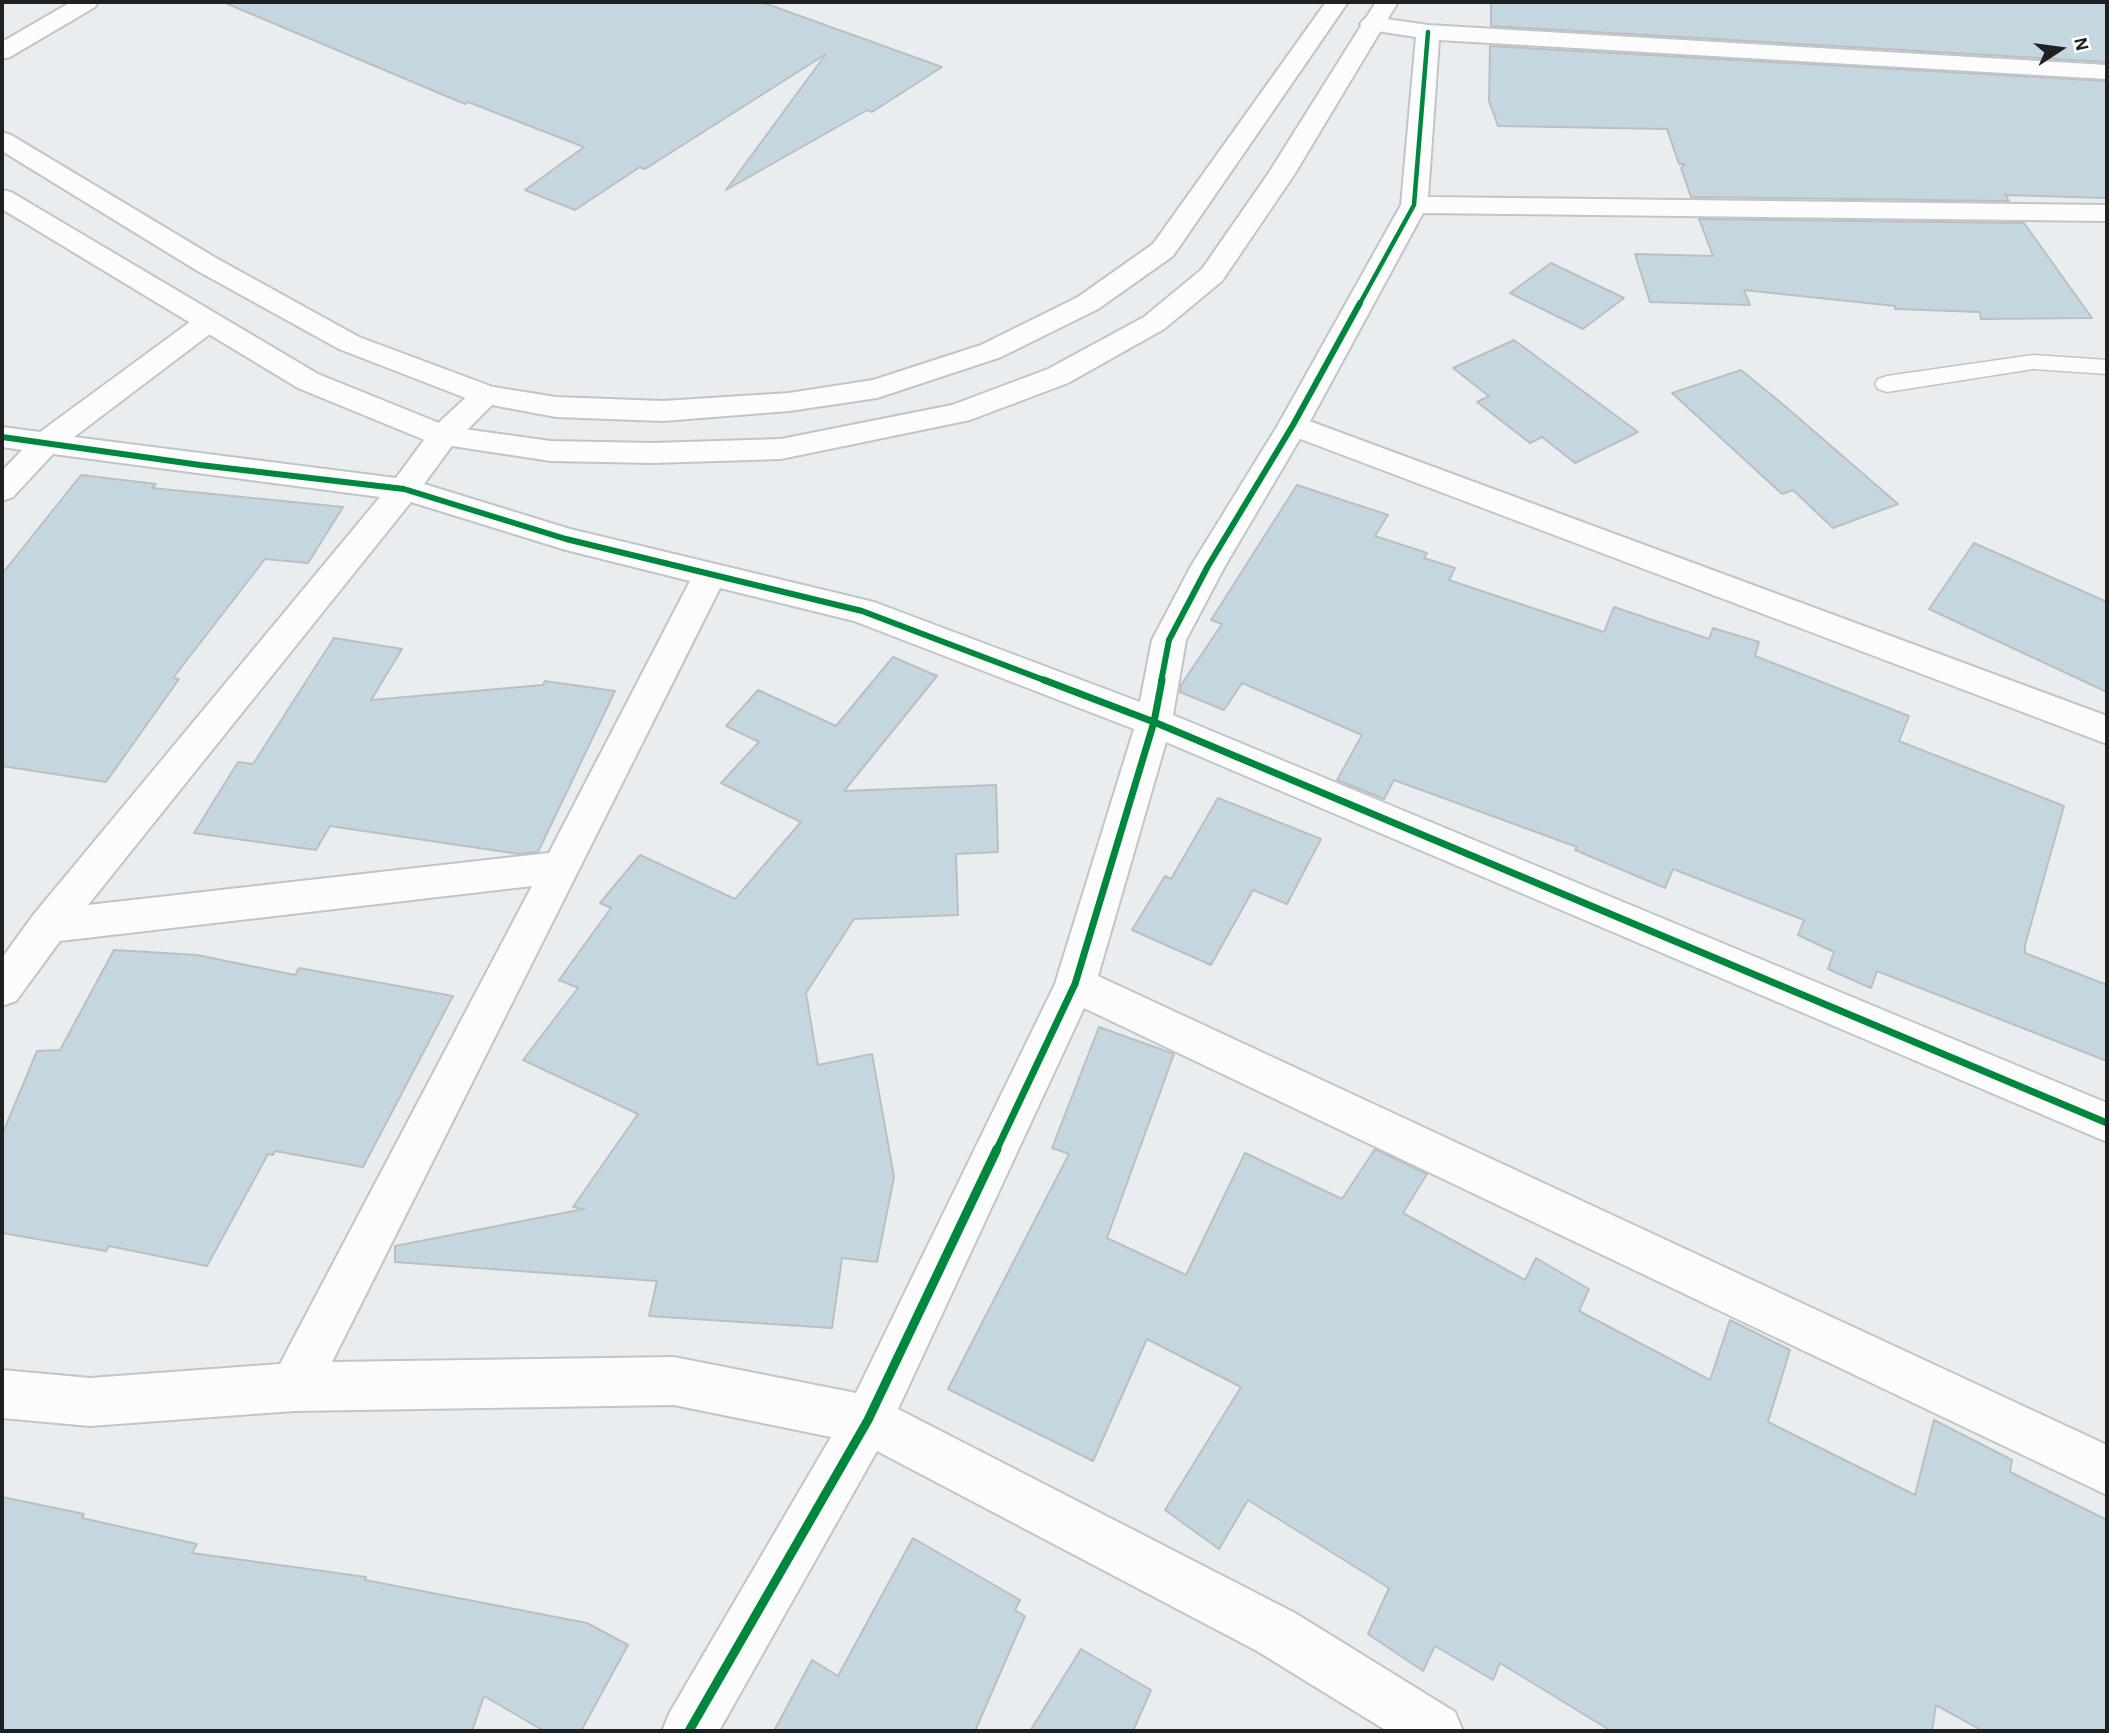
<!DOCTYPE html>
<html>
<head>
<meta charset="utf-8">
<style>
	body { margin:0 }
	#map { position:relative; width:2109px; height:1733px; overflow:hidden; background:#eaedef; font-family:"Alegreya Sans",sans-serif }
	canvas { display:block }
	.frame { position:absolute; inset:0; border:4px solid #1e2021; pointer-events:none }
	.north { position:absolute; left:2025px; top:14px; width:70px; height:70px; -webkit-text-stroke:5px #fff; paint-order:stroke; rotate:77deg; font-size:19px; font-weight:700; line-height:28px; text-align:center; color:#1e2021 }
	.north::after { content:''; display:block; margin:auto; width:24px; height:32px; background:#1e2021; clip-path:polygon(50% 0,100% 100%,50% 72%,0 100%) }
</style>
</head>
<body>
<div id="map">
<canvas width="2109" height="1733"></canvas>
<div class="frame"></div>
<div class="north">N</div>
</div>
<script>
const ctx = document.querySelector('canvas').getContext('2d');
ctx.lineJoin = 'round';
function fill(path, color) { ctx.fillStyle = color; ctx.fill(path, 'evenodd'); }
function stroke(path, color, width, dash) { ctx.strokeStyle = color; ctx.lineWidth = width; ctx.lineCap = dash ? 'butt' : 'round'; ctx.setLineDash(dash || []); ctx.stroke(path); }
const building = new Path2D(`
	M223,2H761L942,67L872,112L867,110L726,190L826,54L645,169L640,167L575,210L525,190L584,147L468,102L465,104Z
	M1491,2H2107V62L1491,26Z
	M1490,46L2107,81V198L2005,195L2009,201L1691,197L1681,168L1685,164H1679L1667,129L1498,126L1489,101Z
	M1699,219L2024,223L2092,318L1981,319L1980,312L1895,309V306L1744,290L1750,305L1650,302L1635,254L1713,256Z
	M1551,263L1624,298L1583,329L1510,293Z
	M1514,340L1638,432L1575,463L1542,437L1530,443L1477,402L1489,396L1453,368Z
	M1741,370L1786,407L1898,504L1833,528L1793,490L1782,494L1672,393Z
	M81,475L156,484L152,488L343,507L308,563L265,559L173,678L179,679L106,782L2,766V574Z
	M1297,485L1388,515L1375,536L1427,553L1424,558L1455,568L1449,580L1604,632L1614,607L1709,639L1713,628L1759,642L1755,656L1909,716L1899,741L2064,806L2025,945V953L2107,985V1061L1877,971L1871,988L1828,969L1834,952L1798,935L1804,920L1673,869L1665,888L1575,850L1577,847L1394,780L1384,799L1337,780L1362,735L1242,683L1224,710L1180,692L1181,685L1222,624L1211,620Z
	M1974,543L2107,602V692L1929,609Z
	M334,638L402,649L371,700L543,685L545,681L615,691L538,852L519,854L330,826L316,850L194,833L238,762L253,764Z
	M893,657L937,676L844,791L996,785L998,852L956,854L958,915L854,919L806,993L818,1065L872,1054L894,1177L877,1262L842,1258L832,1328L649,1316L657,1281L395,1262V1246L584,1209L573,1207L638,1114L523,1060L578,988L559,980L611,908L600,903L640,855L735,899L801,822L721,783L759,742L726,726L758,690L836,726Z
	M1218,798L1321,839L1287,904L1253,890L1211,965L1132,930L1165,876L1171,879Z
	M114,950L197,955L295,975L299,968L453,996L363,1167L275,1151L273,1155L268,1154L207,1266L109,1246L106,1251L2,1233V1135L37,1051L60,1050Z
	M1099,1027L1174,1054L1107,1238L1186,1275L1245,1153L1342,1199L1375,1149L1427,1174L1403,1213L1525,1280L1536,1258L1589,1289L1579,1311L1710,1380L1730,1320L1790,1350L1768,1422L1915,1495L1934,1420L2012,1460L2010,1472L2107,1520V1731H1983L1936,1705L1932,1731H1611L1500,1663L1493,1680L1435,1646L1423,1671L1368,1634L1389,1588L1248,1500L1219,1549L1165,1510L1241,1387L1147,1339L1093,1461L948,1389L1069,1154L1052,1148Z
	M2,1497L84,1514L82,1518L197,1544L192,1553L366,1577L365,1580L587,1623L628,1645L581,1731H544L484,1696L472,1731H2Z
	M913,1538L1020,1600L1015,1610L1025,1616L975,1731H774L812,1660L838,1676Z
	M1081,1649L1151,1690L1133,1731H1030Z`);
fill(building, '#c4d7e0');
stroke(building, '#bcbfc0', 2);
const lane = new Path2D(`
	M2033,355L2107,360V374L2033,369L1887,392L1878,389L1875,384L1878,379L1887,376Z`);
const street = new Path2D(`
	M71,2H98L95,7L10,57L2,59V42Z
	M1372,17L1428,25L2107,65V79L1439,40L1428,197L2107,205V221L1423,213L1308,425L1225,566L1186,640L1173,715L2107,1103V1142L1166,742L1098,976L2107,1445V1495L1084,1008L898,1409L1295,1613L1455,1712L1463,1731H1387L1257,1651L877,1451L719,1731H662L670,1712L831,1437L674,1405L294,1411L90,1426L2,1418V1370L90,1378L280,1364L532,886L60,941L16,1001L2,1006V958L34,914L380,497L53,454L13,497L2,501V471L22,450L2,447V427L40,432L198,316L208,313L218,316L222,322L218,328L74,437L396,478L432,429L476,388L487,386L498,388L502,395L454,443L424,484L570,529L874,602L1140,702L1152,640L1191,566L1278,425L1401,205L1416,37L1364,29L1360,24L1364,19ZM411,502L566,550L690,581L549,853L88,905ZM720,588L854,621L1134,729L1055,984L856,1393L674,1357L332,1362Z`);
const secondary = new Path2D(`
	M1293,415L2107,716V744L1282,432L1278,425L1282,418Z`);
const highway = new Path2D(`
	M1326,2H1348L1173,256L1098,309L1001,357L877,398L789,411L663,421L556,417L476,402L339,349L196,270L2,151V132L11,135L216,258L359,337L493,387L556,397L663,401L789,393L873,380L981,345L1078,297L1153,244Z
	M1376,2H1398L1294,175L1222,281L1164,329L1068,383L970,420L781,459L653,463L551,461L432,443L298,388L2,209V190L11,192L318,374L449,427L551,441L653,443L781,439L952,405L1048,369L1144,317L1202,269L1268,174Z`);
stroke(lane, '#c2c4c6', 3);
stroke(street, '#c2c4c6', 4);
stroke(secondary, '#c2c4c6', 4);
stroke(highway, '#c2c4c6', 4);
fill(lane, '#fcfcfd');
fill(street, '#fcfcfd');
fill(secondary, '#fcfcfd');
fill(highway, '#fcfcfd');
stroke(new Path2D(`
	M1359,305L1414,205L1428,32`), '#00873e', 4.5);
stroke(new Path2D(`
	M2,437L200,465L404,489L566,539L862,611L1049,682
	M1161,682L1169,640L1208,566L1293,425L1360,303`), '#00873e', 6);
stroke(new Path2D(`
	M1044,680L1154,722L2107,1123
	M996,1151L1075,984L1154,722L1162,680`), '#00873e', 7);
stroke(new Path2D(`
	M689,1731L868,1420L997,1149`), '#00873e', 9);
</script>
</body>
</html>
